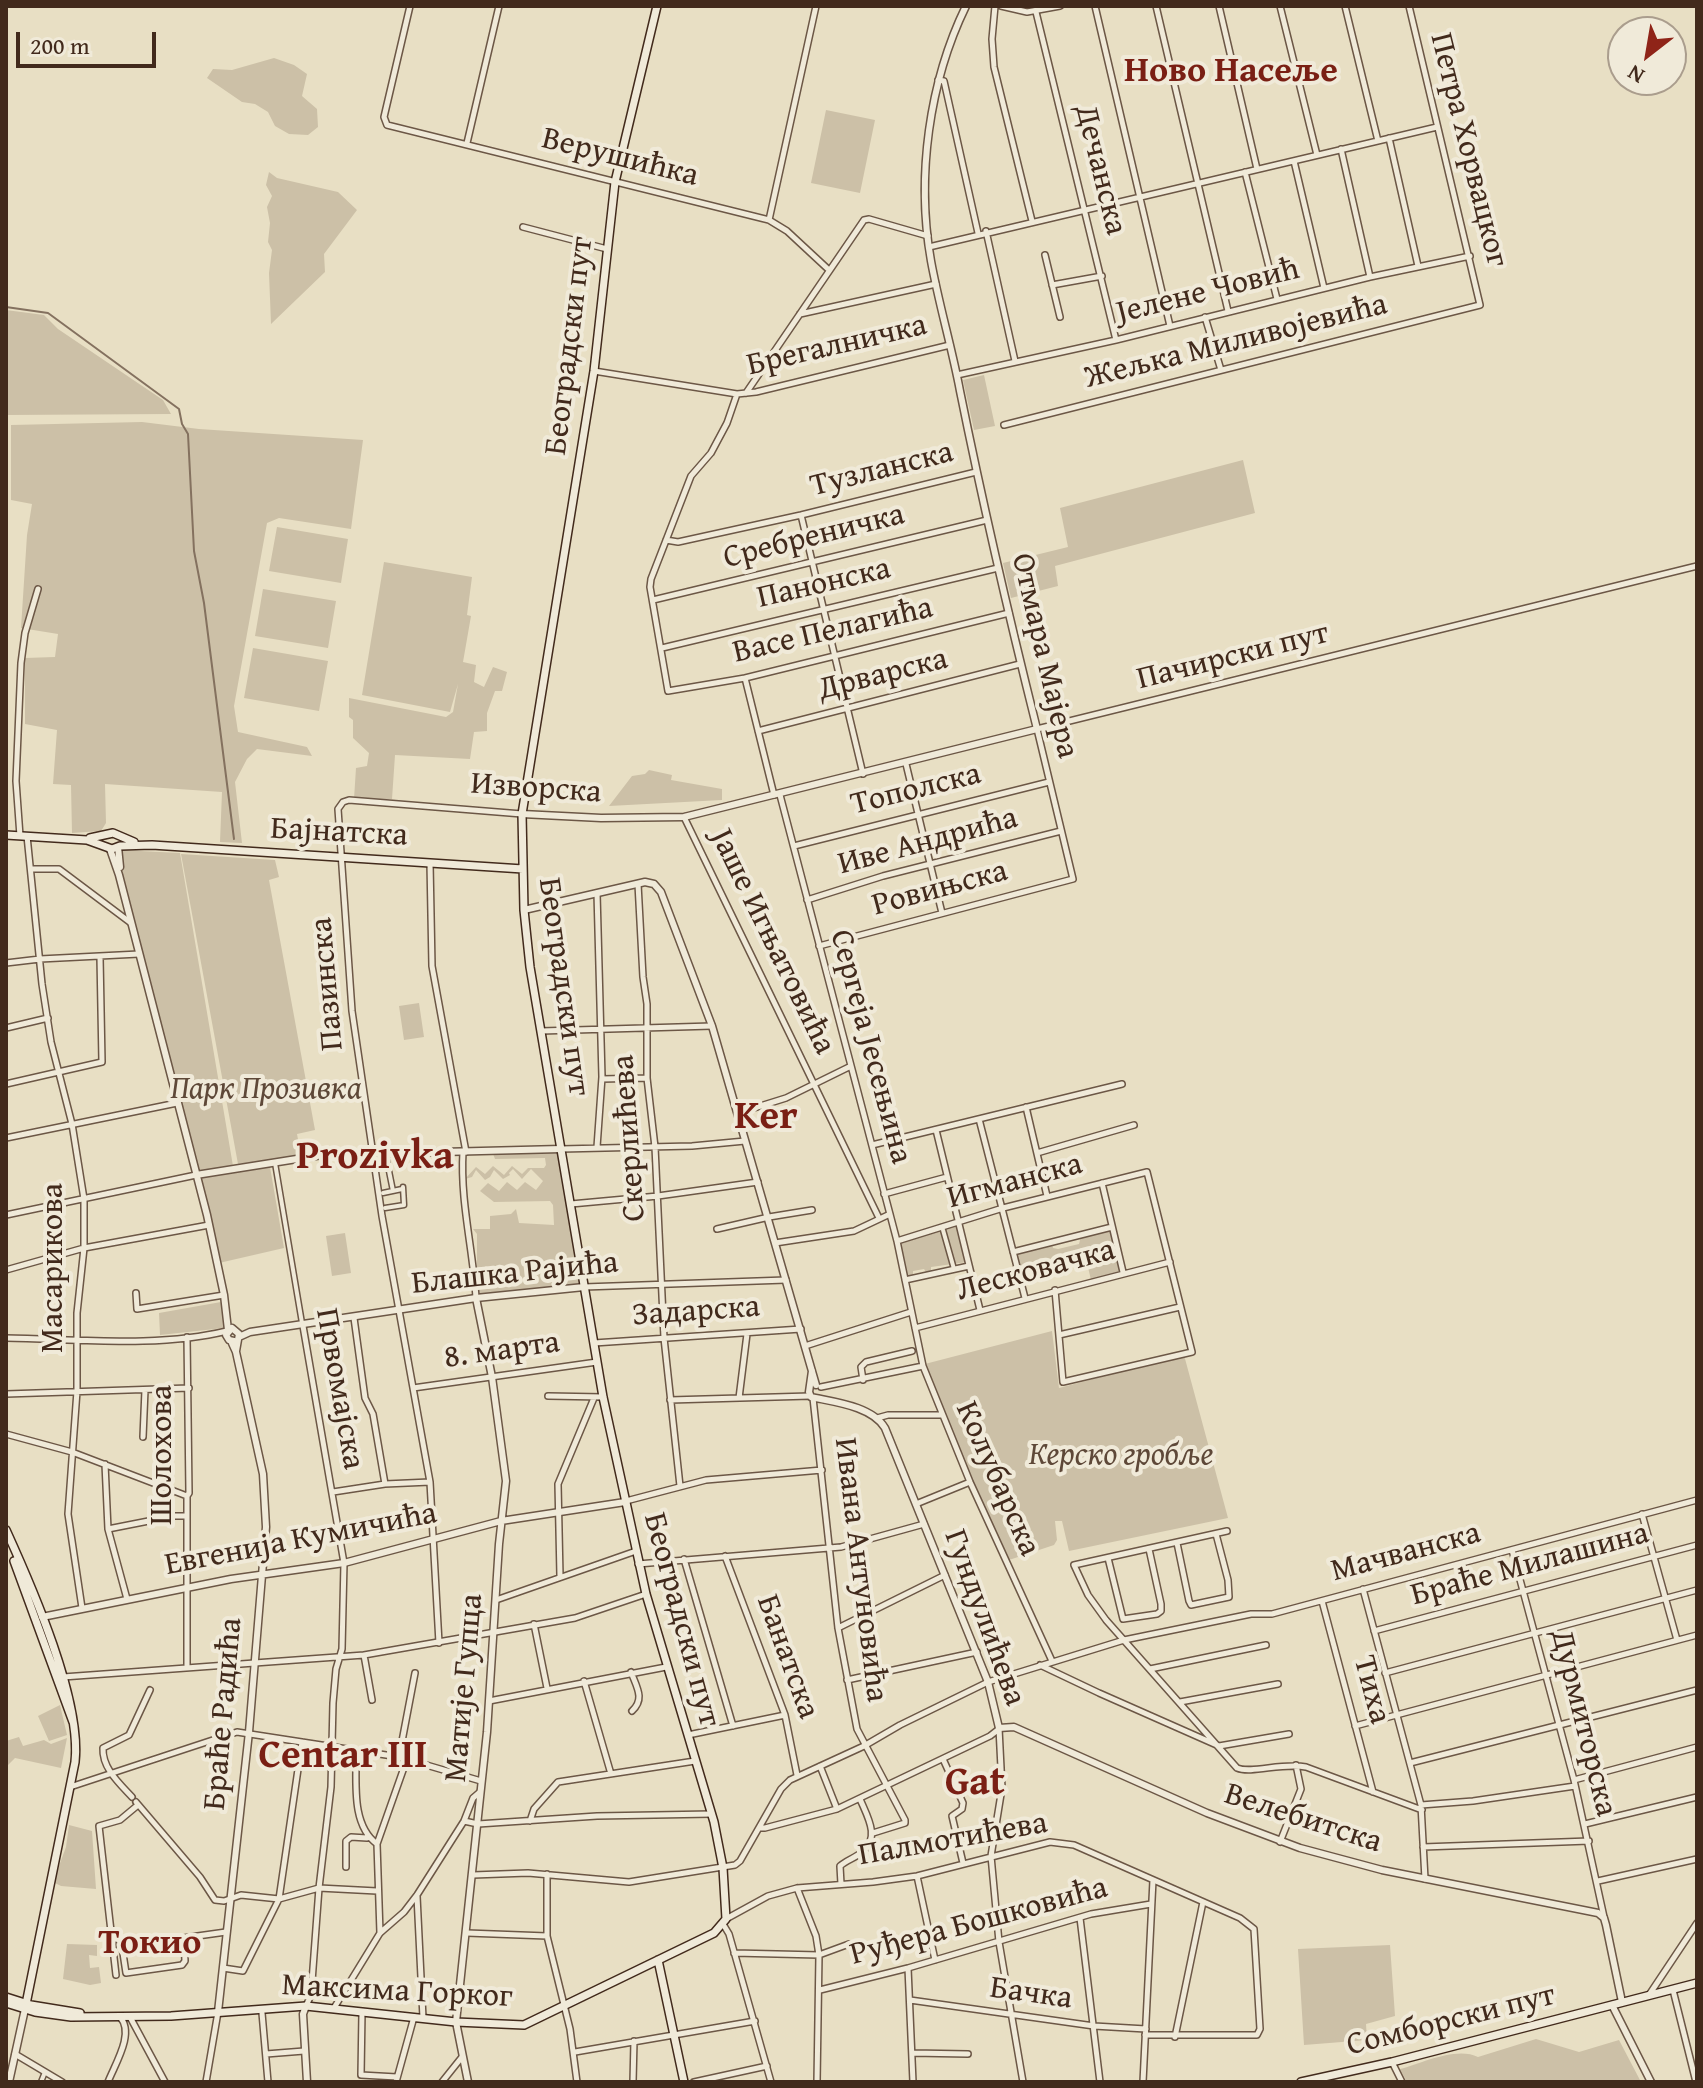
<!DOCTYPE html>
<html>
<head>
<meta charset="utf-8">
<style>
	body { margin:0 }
	#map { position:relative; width:1703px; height:2088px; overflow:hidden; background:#e8dfc4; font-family:"Gentium Book Plus",serif }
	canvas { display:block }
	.frame { position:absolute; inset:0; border:8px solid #422a1c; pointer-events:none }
	.north { position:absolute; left:1607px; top:16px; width:80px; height:80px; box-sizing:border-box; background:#f0ead9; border:2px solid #aa9d8d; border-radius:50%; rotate:211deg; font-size:22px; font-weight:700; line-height:32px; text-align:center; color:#422a1c }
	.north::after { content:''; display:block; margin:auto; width:28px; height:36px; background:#8f2418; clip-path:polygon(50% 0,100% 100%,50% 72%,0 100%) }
	.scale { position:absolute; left:16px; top:32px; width:140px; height:36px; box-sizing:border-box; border:4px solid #422a1c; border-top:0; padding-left:10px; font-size:24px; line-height:28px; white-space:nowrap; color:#422a1c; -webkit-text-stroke:6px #f0ead9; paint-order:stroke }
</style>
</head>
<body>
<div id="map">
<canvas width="1703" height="2088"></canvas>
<div class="frame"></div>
<div class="north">N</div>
<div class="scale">200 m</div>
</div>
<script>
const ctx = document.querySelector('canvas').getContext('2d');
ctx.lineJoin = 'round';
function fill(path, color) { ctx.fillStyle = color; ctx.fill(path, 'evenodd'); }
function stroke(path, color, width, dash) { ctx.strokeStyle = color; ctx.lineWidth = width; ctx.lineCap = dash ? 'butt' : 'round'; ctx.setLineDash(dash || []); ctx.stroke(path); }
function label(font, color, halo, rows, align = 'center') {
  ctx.font = font + ' "Gentium Book Plus",serif'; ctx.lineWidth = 8; ctx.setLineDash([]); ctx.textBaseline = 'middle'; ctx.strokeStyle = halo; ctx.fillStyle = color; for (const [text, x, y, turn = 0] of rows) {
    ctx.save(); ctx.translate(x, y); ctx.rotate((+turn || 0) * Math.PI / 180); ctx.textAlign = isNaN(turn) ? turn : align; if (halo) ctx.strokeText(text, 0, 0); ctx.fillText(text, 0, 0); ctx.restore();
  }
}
fill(new Path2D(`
	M274,58L294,65L307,74L302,96L317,109L318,127L308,135L289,134L275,126L268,112L255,104L242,102L207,78L213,69L232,70Z
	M826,110L875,120L860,193L811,183Z
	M269,172L277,178L338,192L357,210L324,254L325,272L271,324L269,273L272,250L268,242L270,223L267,207L272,196L266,185Z
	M6,310L44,315L58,329L163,400L171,414L6,415Z
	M984,375L995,426L974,430L963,380Z
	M142,422L199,429L363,440L351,529L279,518L267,523L234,706L238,732L307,747L312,756L257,749L247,759L235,782L242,843L220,842L222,792L105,784L106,823L101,831L72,833L71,785L53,784L57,730L25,724V658L55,657L58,634L21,628L27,535L32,504L11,500V425Z
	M1243,460L1255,513L1055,566L1058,586L1011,598L1003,563L1068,547L1060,508Z
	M277,527L348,539L341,583L269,571Z
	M384,562L472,577L467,615L471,616L463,662L476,665L474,682L484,687L493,667L507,672L502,691H495L487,713V731L474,732L470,759L395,755L392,799H354L356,768L367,766L369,753L353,738V720L349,717V698L446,717L453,712L458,684L450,712L362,695Z
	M263,589L336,601L328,648L255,636Z
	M253,648L328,661L319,711L244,698Z
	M649,770L672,775L671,780L722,789V800L609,806L632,776L645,774Z
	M120,850L180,853L234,1172L270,1167L284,1248L219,1263L201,1180L121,877Z
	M181,854L275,860L279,877L269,880L315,1130L297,1134L299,1145L317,1142L319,1153L238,1164Z
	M419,1003L424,1037L404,1040L399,1006Z
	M561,1149L584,1287L476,1298L475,1286L484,1282L483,1273L477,1272V1234L473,1229H490V1216L511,1214L516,1209L519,1223L554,1225L553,1205L550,1201L494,1202L480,1191L488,1183L499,1191L507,1182L517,1190L525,1182L536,1190L543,1181L531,1169L522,1179L513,1169L509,1173L510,1175L503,1179L494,1170L490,1177L485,1180L476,1170L472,1177L465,1179L476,1167L485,1174L493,1166L504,1175L512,1166L522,1174L528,1168H544L546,1165L545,1158L495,1159L492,1151Z
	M952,1224L955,1227L959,1226L967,1262L931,1267V1271L926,1272L924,1269L913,1271V1275L906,1278L900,1241L903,1243Z
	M1112,1228L1122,1272L1091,1280L1086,1259L1033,1271L1034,1276L1021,1280L1015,1253L1052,1243L1053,1248L1058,1249L1079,1244L1081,1236Z
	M345,1233L351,1273L332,1276L326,1236Z
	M221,1302L224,1328L160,1335L159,1313Z
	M1052,1331L1059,1388L1184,1355L1228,1518L1069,1551L1062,1521H1055L1057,1540L1054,1545L1009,1560L967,1479L921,1365Z
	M60,1705L67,1735L49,1741L38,1716Z
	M19,1737L23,1746L44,1740L51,1744L67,1738L61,1768L15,1758L6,1767V1741Z
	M69,1825L92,1831L96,1889L61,1886L53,1882L66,1847Z
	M67,1944L97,1945V1956L89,1955L90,1968L99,1967L101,1983L90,1985L63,1979Z
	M1390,1945L1395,2016L1366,2024L1367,2040L1304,2045L1298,1949Z
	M1536,2039L1579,2052L1619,2040L1641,2082H1407L1400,2069C1422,2063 1457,2046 1478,2057Z`), '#ccc0a7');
stroke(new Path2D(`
	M6,307L48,313L179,409L182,424L188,434L194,551L204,603L234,839`), '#84715f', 2);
const pedestrian = new Path2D(`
	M387,1161L393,1191
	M275,1163L302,1323
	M383,1193L402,1189
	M385,1208L404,1205L403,1187
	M943,1230L954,1269
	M41,2082L45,2072`);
const minor = new Path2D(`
	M410,6L384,117L387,125L769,220L787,231L829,270
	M995,6L992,39L994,67L1032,221
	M1001,6L1027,12L1060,6
	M1095,6L1170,326
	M1156,6L1228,311
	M1219,6L1257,169
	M1280,6L1317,155
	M1345,6L1378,141
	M1036,12L1116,340
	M938,80L944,81L978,233
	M1389,138L1418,266
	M467,143L499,6
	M1341,149L1370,277
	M1294,161L1324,288
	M1245,172L1277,299
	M769,220L816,6
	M523,227L607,249
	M986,231L1015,361
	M929,247L1437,127
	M1045,255L1060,317
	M1052,285L1102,276
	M800,314L936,284
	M1205,317L1221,370
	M594,371L737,394L756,392L950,345
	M957,375L1116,340L1370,277L1470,256
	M746,393L864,220L869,219L928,236
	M737,394L727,423L711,453L691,476L651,579L650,587L668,691L745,678L1009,613
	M1004,425L1480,305L1409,6
	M801,515L863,774
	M666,540L678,542L801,515L976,472
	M653,600L987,520
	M662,648L998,568
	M745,678L774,795
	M758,731L1020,664
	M906,764L942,913
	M780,795L897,1241L923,1366L970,1482L1052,1661
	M684,817L879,1218
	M20,836L16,781L21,663L25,633L38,589
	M27,836L42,984L51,1042L72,1124L84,1199V1248L77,1313V1391L68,1514L82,1608
	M794,846L1049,782
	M430,863L432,966L466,1152
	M31,869H59L131,923
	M638,884L643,977L647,1004V1078L655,1147L664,1338L680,1486
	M807,900L883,876L1061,831
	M819,946L1073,879L1037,729L1697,566
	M6,963L40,959L139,954
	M6,1028L48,1018
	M541,1031L712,1026
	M602,1079L647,1078
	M6,1084L102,1062L100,957
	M1026,1107L1047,1196
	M738,1113L786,1098L851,1066
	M979,1119L1025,1298
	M936,1130L980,1310
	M6,1138L177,1103
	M872,1145L1122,1084
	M597,1147L602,1077L597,893
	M561,1149L692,1146L745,1141
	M463,1152C460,1201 473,1249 476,1298
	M1037,1153L1134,1125
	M1102,1183L1123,1272
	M884,1194L947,1177
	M571,1204L658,1196L758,1182
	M6,1215L196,1175
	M717,1229L769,1217L812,1210
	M897,1241L1003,1208L1147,1172L1192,1352L1063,1382L1055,1290
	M775,1243L854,1231L890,1214
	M1013,1252L1112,1227
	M6,1270L84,1248L209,1225
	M905,1280L969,1266
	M584,1287L786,1280
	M136,1293L137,1309L224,1295
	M354,1318L365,1398L373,1414L385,1484
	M303,1326L344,1563L342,1649L336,1669L333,1703L331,1787L319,1888L311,1995L306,2006
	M915,1328L1170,1262
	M1059,1335L1180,1307
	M187,1337L189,1493L187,1496V1668
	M6,1338C78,1339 157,1348 227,1331
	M594,1343L801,1329
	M805,1346L911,1312
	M863,1380L861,1367L866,1362L912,1351
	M821,1387L923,1366
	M413,1388L597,1362
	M6,1394L189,1388
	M548,1396L603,1397
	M739,1398L747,1334
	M813,1398L838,1628L857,1729L905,1820V1823L873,1833
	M670,1400L810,1396
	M877,1418L888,1415H942
	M6,1434L72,1452L187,1496
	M143,1437L145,1390
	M105,1464L108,1529L127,1599
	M333,1492L385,1484L430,1482
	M626,1501L706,1480L822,1470
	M916,1504L970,1482
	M1642,1514L1677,1640
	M108,1529L174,1516H187
	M1227,1531L1074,1565L1088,1595L1106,1620L1237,1768C1252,1774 1283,1762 1306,1767L1422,1810
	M1177,1543L1189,1601L1191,1605L1229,1597L1228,1580L1216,1534
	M1512,1550L1574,1780L1604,1917
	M725,1556L785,1715L797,1775
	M1108,1558L1123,1619L1157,1614L1161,1611V1604L1149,1549
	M684,1559L733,1726
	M638,1564L841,1547L924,1524
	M560,1576L558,1484L594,1398
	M1363,1589L1421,1805L1425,1879
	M496,1600L636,1551
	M1322,1601L1373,1792
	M534,1624L547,1688
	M838,1628L945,1575
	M1374,1631L1697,1545
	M439,1643L430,1482L382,1216L352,1011L338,809L343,802L349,800L522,814
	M364,1655L372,1700
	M1040,1665L1099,1693L1219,1746L1289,1734
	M1150,1669L1266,1645
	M631,1672C637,1688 645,1699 632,1711
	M1385,1673L1697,1590
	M63,1677L364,1655L575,1618L646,1594
	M847,1680L977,1652
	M584,1681L611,1774
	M489,1701L666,1667
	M1180,1702L1278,1684
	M1355,1726L1697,1635
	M999,1728L1002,1788L991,1856L999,1942L1023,2082
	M688,1735L785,1715
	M356,1750C357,1780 350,1824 377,1844
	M399,1757L415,1673
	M943,1759L963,1803L962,1809L952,1816L963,1863
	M1410,1763L1697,1690
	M820,1766L837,1809
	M1574,1780L1697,1747
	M70,1787L237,1732L399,1757L481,1781
	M132,1797C119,1783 102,1768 103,1748L129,1735L150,1690
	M136,1802L200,1877L215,1900L224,1901L241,1895L279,1899L319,1888L377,1891
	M1421,1805L1473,1801L1575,1786
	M464,1821L478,1824L597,1816L712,1814
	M530,1821L534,1809L558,1782L695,1761
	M1585,1824L1697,1797
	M759,1828H765L837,1809L990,1736L999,1729
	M1280,1842L1301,1789L1296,1765
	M1423,1847L1589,1841
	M346,1867V1841L351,1837L367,1838
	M547,1874V1936L570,2029L577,2082
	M473,1875L528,1873L629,1882L735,1865L740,1861L781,1789L790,1780L864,1746L900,1725L988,1682L1124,1640L1251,1614H1272L1697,1500
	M917,1876L935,1960
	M1598,1881L1697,1859
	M841,1884L840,1866C847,1860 855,1858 862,1852C881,1838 867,1816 860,1799
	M797,1888L816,1936L819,1955L817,2082
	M417,1896L423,2018
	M1080,1918L1100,2082
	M726,1919L768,1896L797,1888L873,1882L917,1876L1050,1842L1074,1845L1240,1918L1254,1929L1260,2029L1257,2035H1145
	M723,1924L729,1934L771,2082
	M380,1933L377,1844L407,1759
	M467,1933L547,1936
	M119,1940H169L226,1932
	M121,1940L126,1973L182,1965L185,1961L184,1938
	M734,1953L819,1955L849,1944
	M223,1968L243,1971L279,1899L302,1742
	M908,1968L913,2082
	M116,1975L99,1826L120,1820L138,1805
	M820,1990L908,1968L1091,1914L1151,1904
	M1673,1990L1696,2082
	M1649,1995L1697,1923
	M910,2000L1094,2026L1146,2029
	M334,2008L380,1933L404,1912L417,1895L464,1821L473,1798L480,1792
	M362,2012L361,2075L397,2077
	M262,2013L268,2082
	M130,2017L165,2082
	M1175,2037L1203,1902
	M575,2052L755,2021
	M912,2053L968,2054
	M15,2054L62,2082
	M266,2054L304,2051
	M1392,2062L1402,2082
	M108,2082C115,2064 135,2033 120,2017
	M206,2082L218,2012
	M396,2082L414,2017
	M442,2082L462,2057
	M633,2082L634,2041
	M694,2082L767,2066
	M1143,2082L1153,1880`);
const tertiary = new Path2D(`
	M522,814L601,818L684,817L1037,729C1009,617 983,505 960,391C952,348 939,305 931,261C916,177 929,82 966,6
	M118,847L120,867
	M110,849L119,875L207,1215L224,1295L228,1330
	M524,910L645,882L654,884L661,892L712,1026L816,1385
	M196,1175L322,1155L561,1149
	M239,1337L250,1332L476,1298L584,1287
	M234,1341L229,1340L226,1335L232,1328L239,1334L236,1351
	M812,1371L809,1392L811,1397C834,1402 872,1406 885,1428L988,1682L999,1728L1014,1727L1207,1813L1300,1848L1382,1870L1598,1913L1604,1918L1606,1925L1622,2002
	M42,1617L231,1579L344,1563L501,1521L625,1502
	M1612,2005L1651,2082
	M306,2006L303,2014L307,2082
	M218,2012L249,1732L266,1527L263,1474L236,1352L231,1341
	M9,2082L25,2009
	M468,2082L456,2022L487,1732L499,1544L506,1481L492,1377L476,1298`);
const secondary = new Path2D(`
	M6,835L87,840L112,849L120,846L152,845L523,869
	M90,838L113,833L134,842
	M6,1530C32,1587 82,1701 75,1762L25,2009
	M14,1561L73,1722
	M658,1960L684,2082
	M6,1997L31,2005L80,2013
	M6,2003L35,2012L71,2017L171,2016L306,2006L456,2022L524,2025L714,1933L726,1919L723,1868L714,1822L646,1594L603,1397L530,967L524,910L522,814L594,371L615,182L657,6
	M1301,2082L1392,2062L1697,1983`);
stroke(pedestrian, '#6c5746', 7);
stroke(minor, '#6c5746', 8);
stroke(tertiary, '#6c5746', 9);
stroke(secondary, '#422a1c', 10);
stroke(pedestrian, '#f0ead9', 4);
stroke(minor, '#f0ead9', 5);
stroke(tertiary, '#f0ead9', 6);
stroke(secondary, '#f0ead9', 7);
label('32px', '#422a1c', '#f0ead9', [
	["Петра Хорвацког",1468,150,76],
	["Верушићка",620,158,14],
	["Дечанска",1100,170,76],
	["Јелене Човић",1208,292,-14],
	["Жељка Миливојевића",1236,342,-14],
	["Београдски пут",570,346,-83],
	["Брегалничка",837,346,-13],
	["Тузланска",882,470,-14],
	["Сребреничка",814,537,-14],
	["Панонска",824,584,-13],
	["Васе Пелагића",833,631,-13],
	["Отмара Мајера",1044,656,77],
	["Пачирски пут",1233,657,-14],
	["Дрварска",883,675,-14],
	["Изворска",536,789,4],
	["Тополска",916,790,-14],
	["Бајнатска",339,833,3],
	["Иве Андрића",928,842,-15],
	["Ровињска",940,889,-15],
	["Јаше Игњатовића",772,942,64],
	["Пазинска",328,984,-95],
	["Београдски пут",563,987,82],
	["Сергеја Јесењина",870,1047,75],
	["Скерлићева",630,1138,-94],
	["Игманска",1015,1182,-15],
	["Масарикова",54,1268,-90],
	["Лесковачка",1036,1271,-15],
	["Блашка Рајића",515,1274,-6],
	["Задарска",696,1312,-4],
	["8. марта",502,1351,-8],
	["Првомајска",339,1389,80],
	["Шолохова",163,1455,-90],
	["Колубарска",997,1479,66],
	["Евгенија Кумичића",301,1540,-11],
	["Мачванска",1406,1553,-15],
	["Браће Милашина",1530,1565,-15],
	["Ивана Антуновића",860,1570,83],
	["Гундулићева",984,1618,70],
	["Београдски пут",681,1620,75],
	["Банатска",787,1657,70],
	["Матије Гупца",465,1688,-85],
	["Тиха",1371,1690,75],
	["Браће Радића",224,1714,-85],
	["Дурмиторска",1583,1723,76],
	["Велебитска",1303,1819,18],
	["Палмотићева",953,1840,-10],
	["Руђера Бошковића",979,1922,-15],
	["Максима Горког",397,1992,3],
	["Бачка",1031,1994,8],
	["Сомборски пут",1451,2021,-14]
]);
label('italic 32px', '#5e4838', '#f0ead9', [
	["Парк Прозивка",266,1090],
	["Керско гробље",1121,1456]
]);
label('bold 36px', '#7a1f14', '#f0ead9', [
	["Ново Насеље",1231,72],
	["Токио",150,1944]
]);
label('bold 40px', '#7a1f14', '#f0ead9', [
	["Ker",766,1118],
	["Prozivka",375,1158],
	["Centar III",343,1757],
	["Gat",975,1784]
]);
</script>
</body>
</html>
